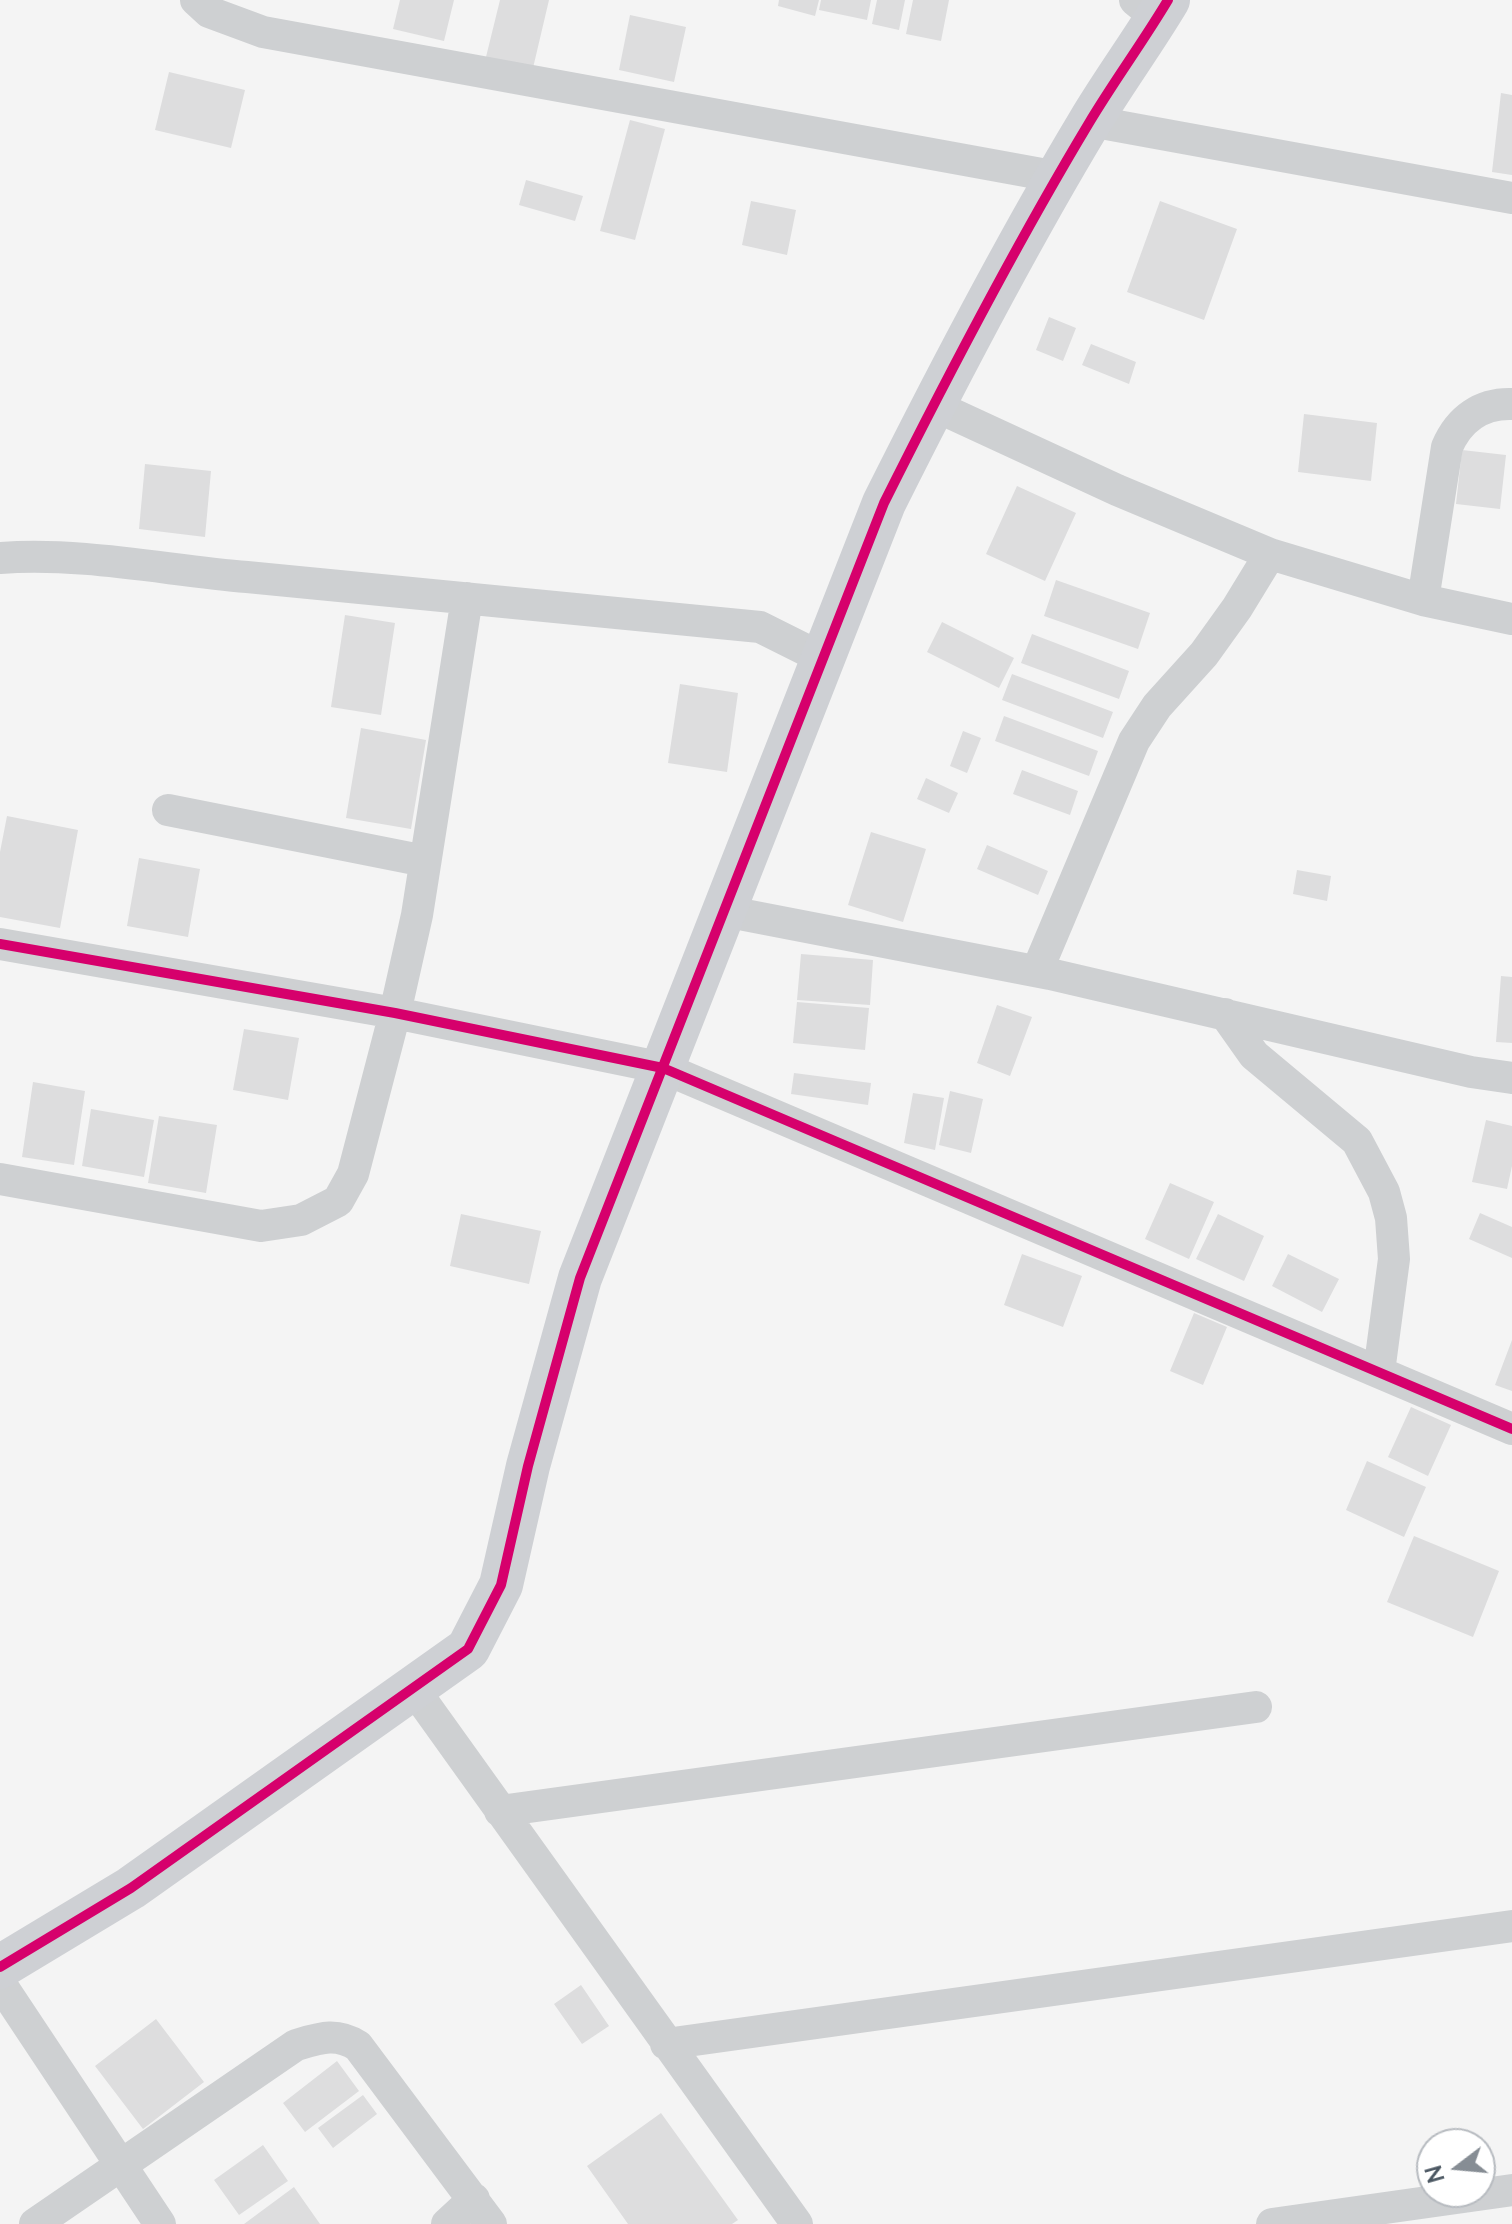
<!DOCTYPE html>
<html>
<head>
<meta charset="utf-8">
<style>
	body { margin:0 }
	#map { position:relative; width:1512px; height:2224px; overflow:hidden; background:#f4f4f4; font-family:Lato,sans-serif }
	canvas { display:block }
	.north { position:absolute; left:1416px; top:2128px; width:80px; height:80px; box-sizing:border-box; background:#fff; border:2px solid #b7bbc0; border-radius:50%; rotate:254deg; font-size:22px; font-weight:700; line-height:32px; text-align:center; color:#4a5661 }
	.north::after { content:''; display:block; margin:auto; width:28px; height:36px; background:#868d94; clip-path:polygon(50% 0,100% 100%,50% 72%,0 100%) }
</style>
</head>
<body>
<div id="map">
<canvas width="1512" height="2224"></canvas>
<div class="north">N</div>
</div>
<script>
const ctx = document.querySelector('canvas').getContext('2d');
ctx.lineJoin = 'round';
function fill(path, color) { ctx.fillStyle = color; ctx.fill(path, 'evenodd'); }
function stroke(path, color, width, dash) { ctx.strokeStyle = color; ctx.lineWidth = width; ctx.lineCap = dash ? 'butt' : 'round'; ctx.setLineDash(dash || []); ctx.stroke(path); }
fill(new Path2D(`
	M400,0H454L444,41L393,29Z
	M500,0H549L533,68L486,57Z
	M779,0H819L815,16L778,6Z
	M821,0H871L867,20L819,10Z
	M877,0H905L899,30L872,24Z
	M913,0H949L941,41L906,34Z
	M630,15L686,27L674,82L619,70Z
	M169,72L245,90L231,148L155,130Z
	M1501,93L1512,95V175L1492,172Z
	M630,120L665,129L635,240L600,231Z
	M526,180L583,196L575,221L519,205Z
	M751,201L796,210L787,255L742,245Z
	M1160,201L1237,229L1204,320L1127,292Z
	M1049,317L1076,328L1063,361L1036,350Z
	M1091,344L1136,362L1129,384L1082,365Z
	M1304,414L1377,423L1371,481L1298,472Z
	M1462,450L1506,455L1500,509L1456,504Z
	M145,464L211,471L205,537L139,529Z
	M1017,486L1076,513L1045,581L986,554Z
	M1056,580L1150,613L1138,649L1044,616Z
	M345,615L395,623L381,715L331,707Z
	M942,622L1014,658L999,688L927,652Z
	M1032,634L1129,671L1119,699L1021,663Z
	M1012,674L1113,712L1103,738L1002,700Z
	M680,684L738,693L727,772L668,763Z
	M1004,716L1098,751L1089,776L995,741Z
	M361,728L426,740L411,829L346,818Z
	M963,731L981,738L967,773L950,766Z
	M1022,770L1078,791L1070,815L1013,794Z
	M926,778L958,793L949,813L917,799Z
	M7,816L78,830L60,928L0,917V852Z
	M871,832L926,849L903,922L848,905Z
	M987,845L1048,871L1038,895L977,869Z
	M139,858L200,869L188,937L127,926Z
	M1297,870L1331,876L1327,901L1293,894Z
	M801,954L873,960L870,1005L797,1000Z
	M1501,976L1512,977V1043L1496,1042Z
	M797,1002L869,1008L865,1050L793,1043Z
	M997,1005L1032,1017L1010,1076L977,1063Z
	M244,1029L299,1038L288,1100L233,1090Z
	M794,1073L871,1083L868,1105L791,1094Z
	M33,1082L85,1091L74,1165L22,1157Z
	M950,1091L983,1099L971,1153L939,1145Z
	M913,1093L944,1098L935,1150L904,1143Z
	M91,1109L154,1120L144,1177L82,1166Z
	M159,1116L217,1125L206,1193L148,1183Z
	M1486,1120L1512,1126V1166L1507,1189L1472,1182Z
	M1170,1183L1214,1202L1189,1259L1145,1239Z
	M1480,1213L1512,1227V1258L1469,1239Z
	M461,1214L541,1231L529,1284L450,1266Z
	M1218,1214L1264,1236L1244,1281L1196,1259Z
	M1022,1254L1082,1276L1063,1327L1004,1305Z
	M1288,1254L1339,1279L1322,1312L1272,1286Z
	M1194,1313L1227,1327L1203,1385L1170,1371Z
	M1512,1340V1391L1495,1385Z
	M1411,1407L1451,1425L1428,1476L1388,1457Z
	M1367,1461L1426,1487L1404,1537L1346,1510Z
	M1414,1536L1499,1571L1473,1637L1387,1602Z
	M581,1985L609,2026L582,2044L554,2004Z
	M156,2019L204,2082L143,2129L95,2066Z
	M337,2061L359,2091L305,2132L283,2103Z
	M363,2095L377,2114L333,2148L318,2128Z
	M661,2113L738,2220L732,2224H628L587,2166Z
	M263,2145L288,2181L239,2215L214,2180Z
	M294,2187L320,2224H244Z`), '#ddddde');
stroke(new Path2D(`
	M196,0L209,12L263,32L1058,177
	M1135,0L1157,18
	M1090,121L1512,198
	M933,405L1117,490L1270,554L1423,600L1512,619
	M0,558C83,552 165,570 247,577C418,593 589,610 760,627L822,658
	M1423,600L1447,447C1459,419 1481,403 1512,404
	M168,810L425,861
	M724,911L1050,974L1471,1072L1512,1078
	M0,944L395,1013L663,1068L1512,1429
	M1037,971L1134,741L1157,706L1204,654L1237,608L1270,554
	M1225,1014L1254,1055L1357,1141L1384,1192L1391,1218L1394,1259L1379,1372
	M0,1179L261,1226L301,1220L338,1201L353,1174L395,1013L417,915L467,598
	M413,1688L797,2224
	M500,1811L1256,1707
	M0,1983L160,2224
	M666,2044L1512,1926
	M35,2224L296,2045C320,2038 336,2032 358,2046L491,2224
	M447,2224L474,2199
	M1272,2224L1512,2190`), '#ced0d2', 32);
stroke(new Path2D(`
	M0,1967L131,1888L468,1649L501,1585L528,1466L580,1278L884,503C948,375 1015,246 1089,123C1114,81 1143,42 1168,0`), '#ced0d4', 44);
stroke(new Path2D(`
	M0,944L395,1013L663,1068L1512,1429
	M0,1967L131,1888L468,1649L501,1585L528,1466L580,1278L884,503C948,375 1015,246 1089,123C1114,81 1143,42 1168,0`), '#d6006c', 10);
</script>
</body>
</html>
